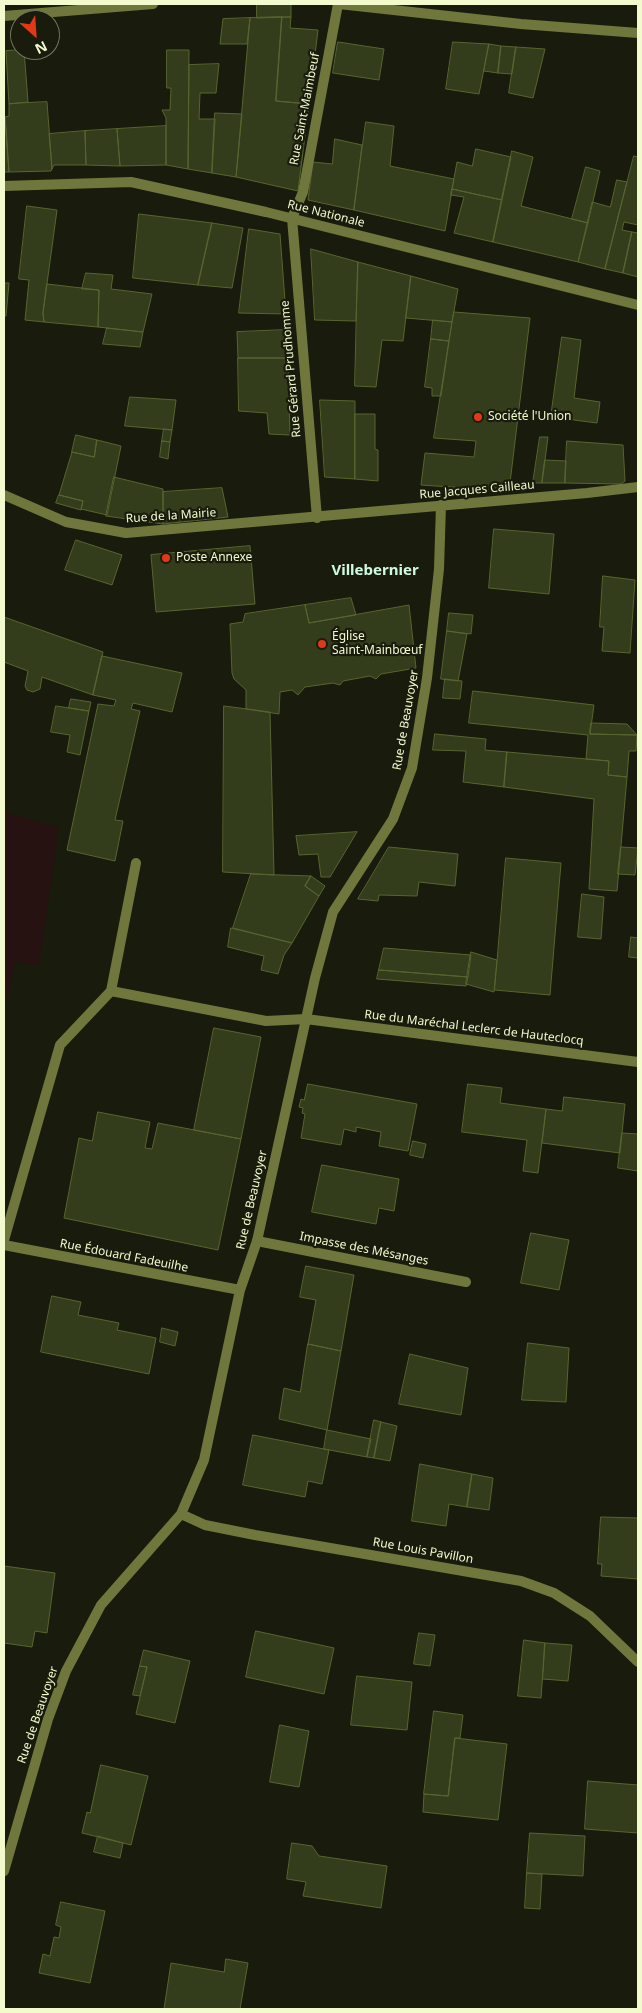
<!DOCTYPE html>
<html>
<head>
<meta charset="utf-8">
<style>
	body { margin:0 }
	#map { position:relative; width:642px; height:2013px; overflow:hidden; background:#191c0d; font-family:"Noto Sans",sans-serif }
	canvas { display:block }
	.frame { position:absolute; inset:0; border:5px solid #f2face; pointer-events:none }
	.north { position:absolute; left:10px; top:10px; width:50px; height:50px; box-sizing:border-box; background:#191c0d; border:1px solid #70755a; border-radius:50%; rotate:154deg; font-size:14px; font-weight:700; line-height:20px; text-align:center; color:#f2face }
	.north::after { content:''; display:block; margin:auto; width:18px; height:22px; background:#df3915; clip-path:polygon(50% 0,100% 100%,50% 72%,0 100%) }
</style>
</head>
<body>
<div id="map">
<canvas width="642" height="2013"></canvas>
<div class="frame"></div>
<div class="north">N</div>
</div>
<script>
const ctx = document.querySelector('canvas').getContext('2d');
ctx.lineJoin = 'round';
function fill(path, color) { ctx.fillStyle = color; ctx.fill(path, 'evenodd'); }
function stroke(path, color, width, dash) { ctx.strokeStyle = color; ctx.lineWidth = width; ctx.lineCap = dash ? 'butt' : 'round'; ctx.setLineDash(dash || []); ctx.stroke(path); }
function label(font, color, halo, rows, align = 'center') {
  ctx.font = font + ' "Noto Sans",sans-serif'; ctx.lineWidth = 4.5; ctx.setLineDash([]); ctx.textBaseline = 'middle'; ctx.strokeStyle = halo; ctx.fillStyle = color; for (const [text, x, y, turn = 0] of rows) {
    ctx.save(); ctx.translate(x, y); ctx.rotate((+turn || 0) * Math.PI / 180); ctx.textAlign = isNaN(turn) ? turn : align; if (halo) ctx.strokeText(text, 0, 0); ctx.fillText(text, 0, 0); ctx.restore();
  }
}
fill(new Path2D(`
	M4,812L59,828L39,966L15,962L4,1012Z`), '#261211');
const building = new Path2D(`
	M257,4H291V17L257,18Z
	M282,17H291L290,28L318,30L309,104L276,101Z
	M282,17L276,101L309,104L298,191L236,177L250,18Z
	M250,18L247,44H220L223,19Z
	M338,42L384,49L379,80L333,73Z
	M453,42L489,44L479,94L446,89Z
	M489,44L501,46L498,73L484,71Z
	M501,46L516,47L512,74L498,73Z
	M516,47L545,49L533,98L509,93Z
	M24,50L28,102L9,104L6,51Z
	M167,50H189L188,169L166,165V118L162,110H170L171,88H167Z
	M219,64L216,93H200L199,119H215L212,173L188,169L189,65Z
	M47,102L52,169L51,171L9,172L5,117L9,116V104Z
	M215,113L242,114L236,177L212,173Z
	M4,117H5L9,172H4Z
	M366,122L394,126L390,166L454,179L445,231L354,210Z
	M166,126V165L120,166L117,129Z
	M117,129L120,166L86,165L85,131Z
	M85,131L86,165H54L52,169L49,134Z
	M335,139L362,145L354,210L308,200L313,162L332,164Z
	M476,149L511,157L502,200L452,189L457,162L472,166Z
	M512,151L533,157L521,206L588,223L578,262L493,242Z
	M634,156L638,157V225L624,222L622,230L632,232L623,273L605,269Z
	M586,167L600,171L588,223L572,219Z
	M617,180L627,182L605,269L578,262L592,202L610,207Z
	M452,189L502,200L493,242L454,233L464,197L451,195Z
	M27,206L57,210L43,313L44,322L25,320L29,280L19,279Z
	M139,214L212,223L198,285L133,278Z
	M212,223L243,228L232,288L198,285Z
	M249,229L280,234L286,314L239,313Z
	M632,232L638,233V277L623,273Z
	M311,249L358,262L356,321L315,320Z
	M358,262L411,276L403,341L382,340L376,387L355,386Z
	M86,273L113,275L111,289L152,294L143,332L98,327L99,290L82,289Z
	M411,276L458,289L452,322L406,318Z
	M4,283H9L6,316H4Z
	M47,284L99,290L98,327L44,322L43,313Z
	M454,312L530,318L509,491L421,485L425,453L474,457L476,441L434,438Z
	M433,320L452,322L449,341L431,339Z
	M107,328L143,332L140,347L103,344Z
	M286,330L288,358H238L237,332Z
	M562,337L581,340L574,398L600,402L597,423L551,417Z
	M431,339L449,341L441,396H432V388L425,387Z
	M238,358H288L290,435L269,434L267,413L239,411Z
	M130,397L176,400L172,430L125,426Z
	M320,400L355,401V479L325,477Z
	M355,414H375V449L378,450V481L355,479Z
	M164,429L172,430L170,442L162,441Z
	M76,435L97,440L94,457L72,452Z
	M540,437H548L542,483H533Z
	M97,440L121,446L107,515L81,509L83,501L59,495L72,452L94,457Z
	M162,441L170,442L168,459L160,457Z
	M567,441L623,445L625,481L621,484L565,483Z
	M545,460L566,461L565,483H542Z
	M114,477L163,489V524L106,516Z
	M222,488L228,517L163,524V492Z
	M59,495L83,501L81,510L56,503Z
	M494,529L554,534L549,594L489,588Z
	M76,540L122,555L112,585L65,570Z
	M250,546L255,604L156,612L151,555Z
	M603,576L635,580L630,653L602,651L604,627H600Z
	M351,598L356,615L309,623L305,605Z
	M305,605L309,623L409,605L416,668L381,674L376,679L370,676L343,681L340,685L333,683L305,687L298,695L292,690L280,692L279,714L246,709V690L234,679L232,673L230,624L243,622L245,614Z
	M449,613L473,615L471,634L447,631Z
	M4,617L103,652L93,695L42,677L40,689L33,692L27,690L25,686L28,671L4,662Z
	M447,631L467,634L458,681L441,679Z
	M102,656L182,673L172,712L133,703L131,709L140,711L115,820L123,821L115,861L67,850L98,704L114,706L116,700L93,695Z
	M445,679L462,681L460,699L443,698Z
	M473,691L594,705L590,734L637,735L636,751H629L627,777L608,775L609,761L586,759L588,735L469,723Z
	M71,699L91,702L89,711L69,708Z
	M56,706L89,711L80,755L67,752L70,735L51,732Z
	M224,706L270,712L274,875L223,872Z
	M591,723L627,724L637,735L590,734Z
	M435,734L486,739L485,750L507,752L504,787L463,782L466,751L433,750Z
	M507,752L609,761L608,775L627,777L617,891L589,889L594,799L504,787Z
	M357,832L330,877H321L318,854L299,855L296,836Z
	M389,847L458,854L455,886L419,882L417,896L379,895L378,901L358,899Z
	M621,847L638,848L635,875L618,874Z
	M506,858L561,863L550,995L495,990Z
	M251,874L311,876L305,886L319,896L292,943L233,928Z
	M311,876L325,886L319,896L305,886Z
	M582,894L604,897L601,939L578,937Z
	M231,928L292,943L284,955L278,974L261,970L264,956L228,947Z
	M631,937L638,938V958L629,957Z
	M384,948L471,955L468,977L379,970Z
	M471,952L497,960L494,992L466,984Z
	M379,970L468,977L466,986L377,979Z
	M214,1028L261,1037L241,1139L194,1130Z
	M308,1084L417,1104L408,1151L379,1146L381,1132L356,1127V1132L344,1129L341,1145L301,1138L305,1114L302,1113L303,1108L299,1107L301,1099L304,1100Z
	M468,1084L502,1088L500,1103L546,1109L538,1173L523,1171L527,1140L462,1132Z
	M564,1097L625,1104L620,1153L542,1143L546,1109L562,1111Z
	M98,1112L150,1122L145,1148L152,1149L158,1123L241,1139L218,1250L64,1218L79,1138L92,1141Z
	M622,1133L638,1134V1171L618,1168Z
	M413,1141L426,1144L423,1158L410,1155Z
	M322,1165L399,1179L394,1211L379,1208L376,1224L312,1212Z
	M531,1233L569,1240L559,1290L521,1283Z
	M306,1266L354,1275L341,1351L308,1344L316,1300L300,1297Z
	M52,1296L81,1302L78,1315L119,1323L117,1330L156,1338L149,1374L41,1352Z
	M162,1328L178,1332L175,1346L160,1342Z
	M528,1343L569,1348L566,1402L522,1400Z
	M308,1344L341,1351L327,1430L279,1419L284,1388L300,1392Z
	M410,1354L468,1368L461,1415L399,1404Z
	M374,1420L381,1422L374,1458L367,1457Z
	M381,1422L397,1426L390,1461L374,1458Z
	M327,1430L371,1439L367,1457L324,1449Z
	M253,1435L329,1450L322,1484L308,1481L305,1497L243,1485Z
	M420,1464L472,1474L467,1507L449,1504L446,1526L412,1521Z
	M472,1474L493,1478L489,1510L467,1507Z
	M601,1517L638,1518V1579L601,1576L602,1564H598Z
	M4,1566L55,1573L47,1633L35,1631L32,1647L4,1643Z
	M256,1631L334,1648L324,1694L246,1677Z
	M419,1633L435,1635L430,1666L414,1664Z
	M524,1640L545,1643L541,1698L518,1696Z
	M545,1643L572,1645L568,1681L543,1679Z
	M144,1650L190,1661L175,1723L136,1714L147,1667L140,1666Z
	M140,1666L147,1667L140,1696L133,1695Z
	M357,1676L412,1682L407,1730L351,1725Z
	M434,1711L463,1715L460,1738H455L448,1796L424,1794Z
	M280,1725L309,1731L299,1787L270,1782Z
	M455,1738L507,1744L498,1820L423,1812L424,1794L448,1796Z
	M101,1765L148,1776L131,1845L82,1833L87,1812L90,1813Z
	M588,1781L638,1785V1833L585,1829Z
	M530,1833L585,1836L583,1876L527,1873Z
	M98,1836L123,1843L120,1858L94,1852Z
	M292,1843L312,1846L319,1856L387,1866L381,1908L303,1896L306,1882L287,1879Z
	M527,1873L542,1874L540,1909L525,1908Z
	M61,1902L105,1911L90,1983L39,1973L43,1954L50,1956L54,1937L59,1938L61,1927L56,1925Z
	M226,1959L248,1963L240,2009H164L171,1963L224,1972Z`);
fill(building, '#333c1b');
stroke(building, '#576530', 1);
stroke(new Path2D(`
	M136,863L111,991L266,1021L306,1019
	M4,1240L60,1045L111,991
	M257,1241L466,1282`), '#70773d', 10);
stroke(new Path2D(`
	M339,4L521,24L638,33
	M4,16L153,4
	M4,186L131,182L266,212L638,305
	M4,495L66,522L126,533L587,493L638,487
	M317,518L292,218L303,192L338,4
	M306,1019L638,1062
	M4,1245L240,1290
	M181,1514L205,1525L255,1535L521,1581L554,1593L590,1616L638,1662
	M4,1871L48,1719L66,1671L101,1605L181,1514L204,1460L240,1290L257,1241L315,978L333,912L393,819L412,768L427,678L439,569L441,505`), '#70773d', 10);
for (const [x, y, r, color] of [
	[478,417,5,"#df3915"],
	[166,558,5,"#df3915"],
	[322,644,5,"#df3915"]
]) { const dot = new Path2D(); dot.arc(x, y, r, 0, 2 * Math.PI); ctx.fillStyle = color; ctx.fill(dot); stroke(dot, '#191c0d', 2); }
label('12px', '#f2face', '#191c0d', [
	["Rue Saint-Maimbeuf",305,109,-79],
	["Rue Nationale",326,214,14],
	["Rue Gérard Prudhomme",291,369,-95],
	["Rue Jacques Cailleau",477,490,-5],
	["Rue de la Mairie",171,516,-4],
	["Rue de Beauvoyer",406,720,-80],
	["Rue du Maréchal Leclerc de Hauteclocq",474,1028,7],
	["Rue de Beauvoyer",252,1200,-77],
	["Impasse des Mésanges",364,1249,11],
	["Rue Édouard Fadeuilhe",124,1256,11],
	["Rue Louis Pavillon",423,1551,10],
	["Rue de Beauvoyer",38,1715,-71]
]);
label('12px', '#f2face', '#191c0d', [
	["Société l'Union",488,417],
	["Poste Annexe",176,558],
	["Église",332,637],
	["Saint-Mainbœuf",332,651]
], 'left');
label('bold 15px', '#cffae2', '#191c0d', [
	["Villebernier",375,571]
]);
</script>
</body>
</html>
